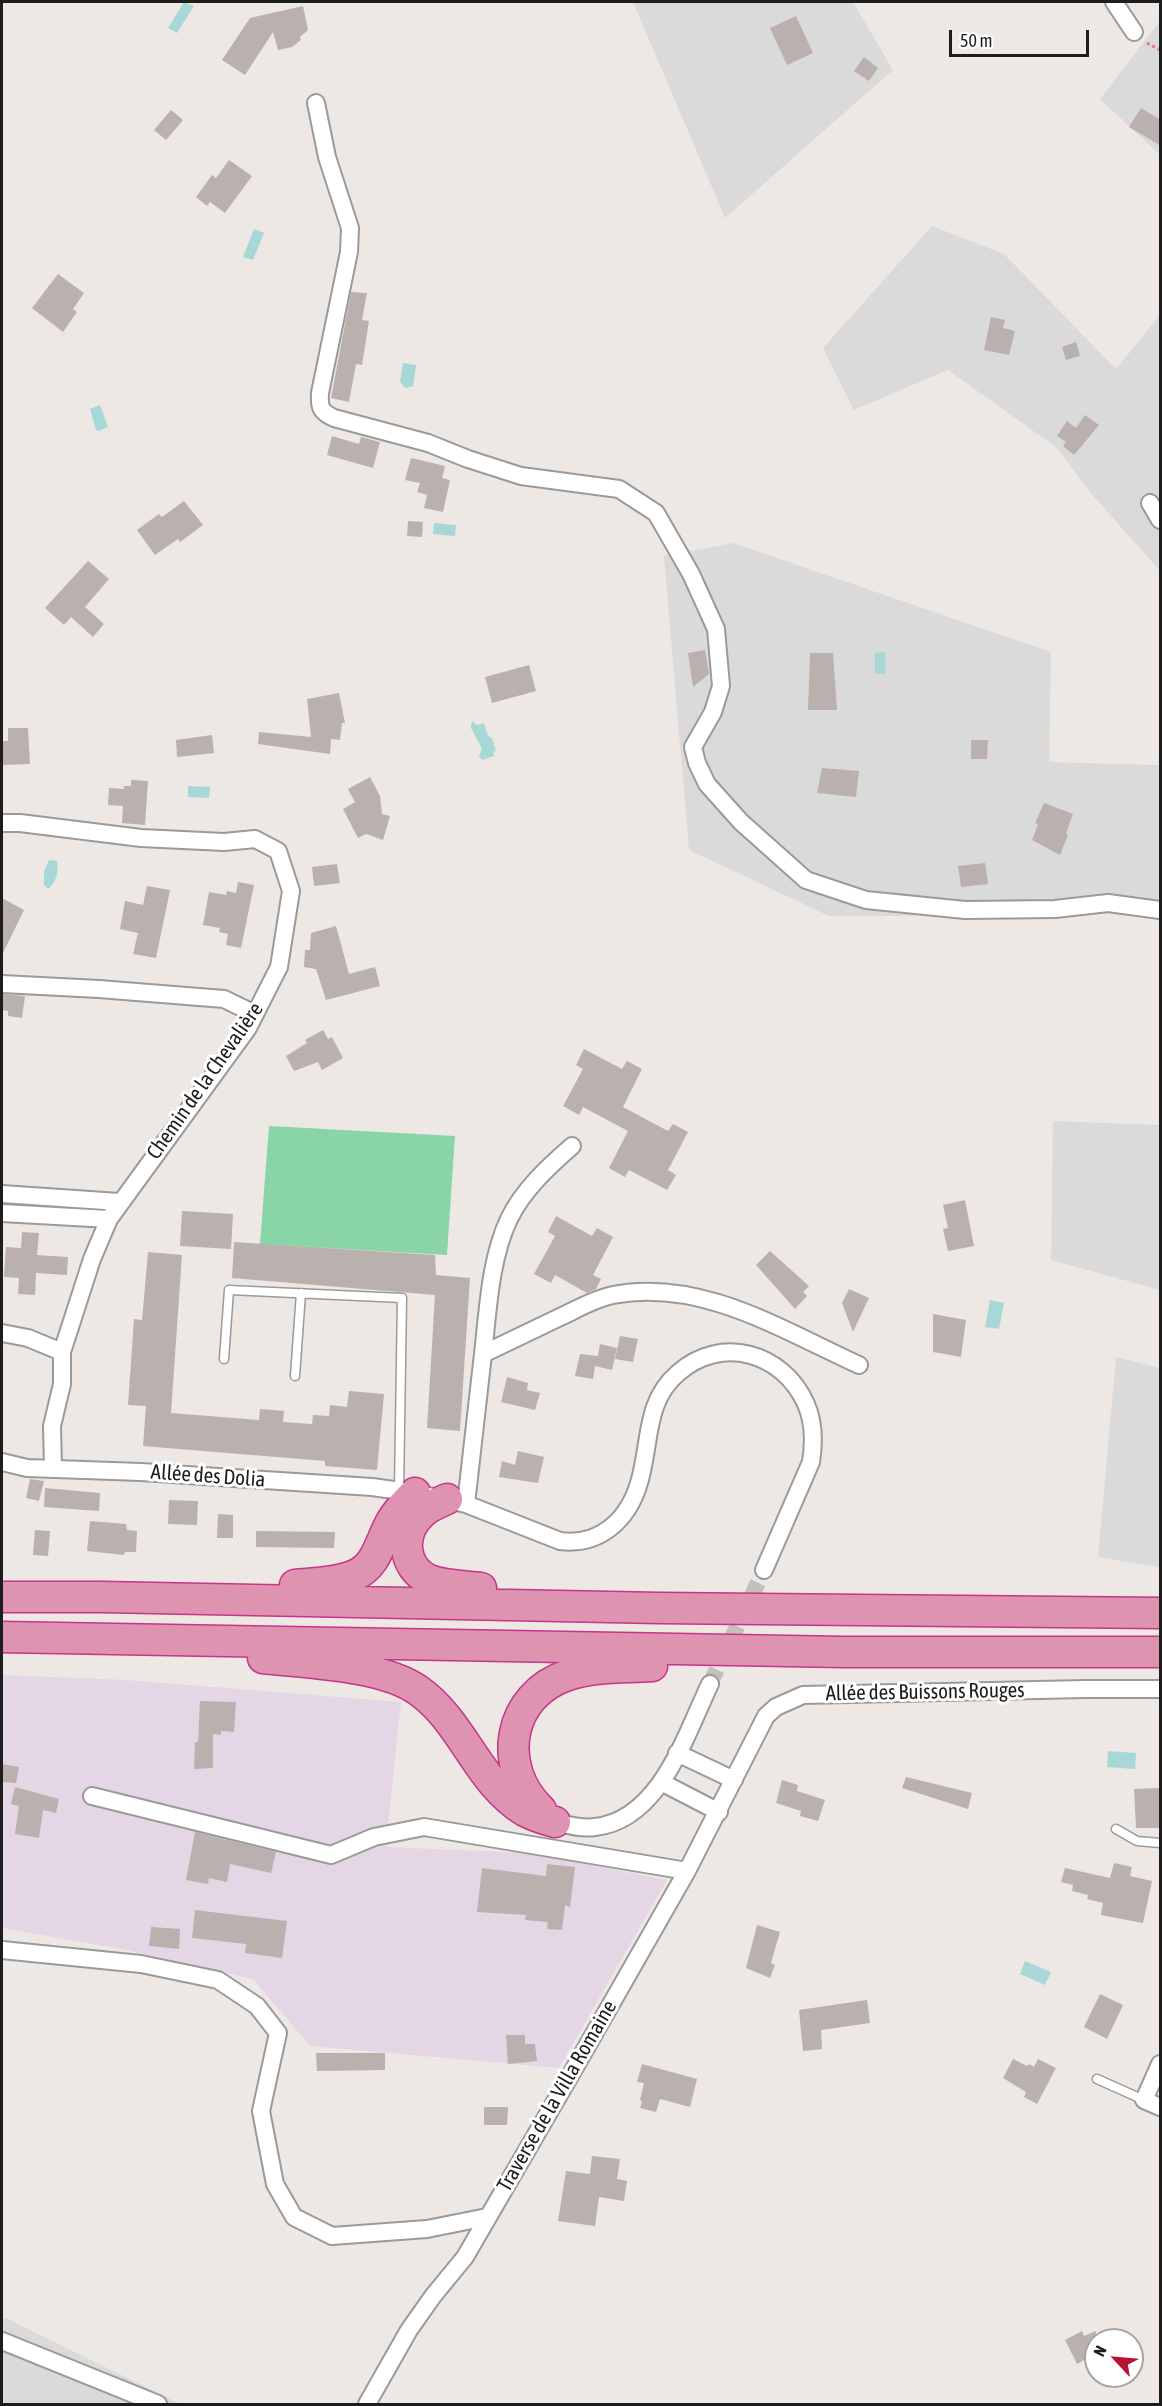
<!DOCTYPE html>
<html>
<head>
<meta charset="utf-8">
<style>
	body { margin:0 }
	#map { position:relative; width:1162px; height:2406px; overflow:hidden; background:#ede8e4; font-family:"Asap Condensed",sans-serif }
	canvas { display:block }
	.frame { position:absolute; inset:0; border:3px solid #1d1d1d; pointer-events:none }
	.north { position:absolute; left:1084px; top:2328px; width:60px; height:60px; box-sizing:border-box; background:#fff; border:2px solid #a5a5a5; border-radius:50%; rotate:296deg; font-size:16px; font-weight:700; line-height:24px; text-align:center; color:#1d1d1d }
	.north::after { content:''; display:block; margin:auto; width:21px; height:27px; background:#b81337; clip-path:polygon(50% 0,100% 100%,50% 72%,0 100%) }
	.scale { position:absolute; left:949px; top:30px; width:140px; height:27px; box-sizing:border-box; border:3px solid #1d1d1d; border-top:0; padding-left:8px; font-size:18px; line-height:21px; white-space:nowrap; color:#1d1d1d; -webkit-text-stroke:4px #fff; paint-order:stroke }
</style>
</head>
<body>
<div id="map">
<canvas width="1162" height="2406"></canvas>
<div class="frame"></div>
<div class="north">N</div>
<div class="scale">50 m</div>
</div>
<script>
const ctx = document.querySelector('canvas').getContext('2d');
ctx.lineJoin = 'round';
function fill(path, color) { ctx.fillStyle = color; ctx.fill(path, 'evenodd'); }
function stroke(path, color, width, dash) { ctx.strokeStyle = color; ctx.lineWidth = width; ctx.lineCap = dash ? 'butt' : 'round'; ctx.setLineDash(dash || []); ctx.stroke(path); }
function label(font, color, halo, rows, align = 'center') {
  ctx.font = font + ' "Asap Condensed",sans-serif'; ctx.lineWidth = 6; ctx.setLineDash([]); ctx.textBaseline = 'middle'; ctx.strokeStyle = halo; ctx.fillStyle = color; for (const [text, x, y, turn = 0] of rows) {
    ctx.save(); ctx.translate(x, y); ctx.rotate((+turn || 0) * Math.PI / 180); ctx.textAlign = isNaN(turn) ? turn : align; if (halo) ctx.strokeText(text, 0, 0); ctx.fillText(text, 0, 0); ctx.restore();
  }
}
fill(new Path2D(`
	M633,2H853L893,70L725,218Z
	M1160,21V155L1100,99Z
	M932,226L1004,254L1116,369L1160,315V571L1089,491L1057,448L948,370L854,410L823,348Z
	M733,543L1051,652L1049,762L1160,765V902L1134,900L989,916H829L689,850L664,556Z
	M1053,1121L1160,1125V1290L1051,1260Z
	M1116,1357L1160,1368V1567L1098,1557Z
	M2,2318L8,2319L180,2404H2Z`), '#dbdada');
fill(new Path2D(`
	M2,1675L127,1680L401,1702L386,1847L529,1853L667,1880L559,2068L310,2046L253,1979L127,1950L2,1928Z`), '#e5d6e6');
fill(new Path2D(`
	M269,1126L455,1136L447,1255L260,1244Z`), '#89d5a7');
fill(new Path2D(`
	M184,2L194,6L177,33L168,28Z
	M254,229L264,233L253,260L243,257Z
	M403,363L416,365L413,386L405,388L400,382Z
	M100,405L108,427L99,431L96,430L90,409Z
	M434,523L456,525L455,536L433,534Z
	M885,652L886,674H875V653Z
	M472,721L477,725L484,723L488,736L492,738L496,751L493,752L494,756L482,760L479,756L482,749L471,728Z
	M188,786L210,787L209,798L188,797Z
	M49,860L57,861C59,871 56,883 48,889L44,885V872Z
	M990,1300L1004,1303L999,1329L985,1327Z
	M1108,1751L1136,1753L1135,1769L1107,1767Z
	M1025,1961L1051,1972L1045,1985L1020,1974Z`), '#a8d7d7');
fill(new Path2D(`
	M303,6L308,30L300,37L301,40L292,47L278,50L273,32L245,75L222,60L250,18Z
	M796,16L813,53L787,65L770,28Z
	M864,57L878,68L869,81L854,71Z
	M1141,108L1161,120V146L1129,127Z
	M171,110L183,120L166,140L154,130Z
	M229,160L252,176L225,213L210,202L207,206L196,197L212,175L216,178Z
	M58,274L84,293L73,309L77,312L63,332L32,308Z
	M351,292L367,293L362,320L369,321L362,365L356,364L349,402L331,398Z
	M991,317L1005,320L1003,328L1015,331L1009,355L984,350Z
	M1076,342L1080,356L1066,360L1062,347Z
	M1085,415L1099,425L1074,455L1063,446L1066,442L1057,436L1067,421L1076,428Z
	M332,436L359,444L361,437L380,442L373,468L327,455Z
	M411,458L445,466L442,478L450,480L443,512L424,508L427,495L417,492L420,483L405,480Z
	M184,501L203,525L180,542L178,539L155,555L137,530L159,514L162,517Z
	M408,521L423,522L422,537L407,536Z
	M88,561L109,579L85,607L104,624L93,637L71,617L64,625L45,608Z
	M705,650L709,674L693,687L688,653Z
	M810,653H833L837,710H808Z
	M529,665L536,691L492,703L485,677Z
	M339,693L345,723H342L340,740L331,739L330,754L258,744L259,732L311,737L307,699Z
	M8,728H28L30,764L2,765V741H8Z
	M212,735L214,753L177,757L176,740Z
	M971,740H988L987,759H971Z
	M822,768L859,771L856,797L817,793Z
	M370,777L380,796L382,814L390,816L383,840L366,834L358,838L343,809L355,802L348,789Z
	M131,780L148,781L145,825L122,823L123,806L108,805L109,788L124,789V786H131Z
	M1044,803L1073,814L1066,833L1068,835L1060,855L1032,840L1038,824L1035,823Z
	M985,863L988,884L961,887L958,866Z
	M337,864L340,883L314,886L312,867Z
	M238,882L254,885L241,948L226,945L228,934L219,932L220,928L203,925L209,892L226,895L227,891L236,893Z
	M147,886L170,890L156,958L133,954L138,933L120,929L125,901L143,905Z
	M2,898L24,910L2,955Z
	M336,926L349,974L375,967L380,986L326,1000L316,969L304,967L305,950H310L311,933Z
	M2,994L25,996L22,1018L8,1016V1011L2,1010Z
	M323,1030L328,1039L332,1037L343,1058L322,1070L318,1062L294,1071L286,1056L307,1043L305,1040Z
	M584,1049L622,1069L627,1061L642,1069L623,1107L668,1131L673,1124L688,1132L668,1170L676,1175L667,1190L629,1170L625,1177L609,1168L628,1131L583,1107L579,1115L563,1106L583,1069L576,1065Z
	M965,1200L974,1246L948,1251L943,1229L948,1228L943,1205Z
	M182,1211L233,1214L231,1249L180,1246Z
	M556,1216L592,1236L597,1228L613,1237L593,1275L601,1279L596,1289L587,1293L555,1275L551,1283L534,1274L555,1236L548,1232Z
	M22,1232L39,1233L37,1255L68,1257L67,1275L36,1273L35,1295L18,1294L19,1278L4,1277L6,1247L21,1248Z
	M234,1242L435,1255L436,1275L470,1278L460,1431L427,1428L435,1295L232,1278Z
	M770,1251L809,1286L803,1292L807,1296L795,1309L756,1265Z
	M148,1252L182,1255L171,1413L259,1420L260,1409L284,1411L283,1422L312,1424L313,1415L329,1416L330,1405L347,1407L349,1391L384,1394L377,1470L325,1466V1461L143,1446L146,1406L128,1405L134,1319L142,1320Z
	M849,1289L869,1298L853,1332L842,1303Z
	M933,1314L966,1320L961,1357L933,1352Z
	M620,1336L638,1339L633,1362L615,1359Z
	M600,1344L617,1348L612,1370L595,1366L593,1379L575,1376L580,1354L598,1356Z
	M507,1377L528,1383L527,1390L540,1393L535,1410L501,1402Z
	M518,1451L544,1457L538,1483L499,1477L502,1461L515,1465Z
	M30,1479L44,1481L39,1501L26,1498Z
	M45,1488L100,1493L99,1511L44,1507Z
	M169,1500L198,1501L197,1525L168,1524Z
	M218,1514L233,1515V1538H217Z
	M90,1521L126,1524L127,1530L137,1531L136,1552H125L124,1555L87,1551Z
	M35,1530L50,1531L48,1556L33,1555Z
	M256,1531L335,1532L334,1548L256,1547Z
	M200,1701L236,1702L234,1732L221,1731V1735L213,1734V1768L194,1769L195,1742H198Z
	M2,1764L19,1767L16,1783L2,1782Z
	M906,1777L972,1793L968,1809L902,1788Z
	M782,1780L798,1785L797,1791L825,1800L818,1821L800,1816L801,1811L776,1803Z
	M15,1787L59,1799L56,1813L43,1810L39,1838L15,1834L19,1806L11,1804Z
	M1161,1788V1828H1136L1134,1789Z
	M195,1832L276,1852L271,1873L230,1864L227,1882L209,1878L208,1884L186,1880Z
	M1114,1863L1132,1867L1130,1876L1152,1881L1143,1923L1101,1915L1103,1903L1087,1899L1088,1895L1072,1891L1073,1885L1061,1882L1065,1868L1110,1878Z
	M547,1864L575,1867L570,1907L565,1905L562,1930L547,1929L548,1922L525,1920L526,1915L477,1912L482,1868L546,1876Z
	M195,1910L287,1921L282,1958L245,1953L246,1944L192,1938Z
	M757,1925L780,1932L771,1963L775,1965L770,1978L746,1968Z
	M151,1927L180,1929L179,1949L149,1946Z
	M1100,1994L1123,2005L1107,2039L1084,2027Z
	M867,2000L870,2023L821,2030L822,2049L803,2051L799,2010Z
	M506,2035H525V2044H535L537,2061L508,2064Z
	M316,2053H385V2070L317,2071Z
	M1013,2059L1027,2066L1029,2064L1034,2067L1038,2059L1056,2068L1037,2104L1024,2097L1026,2092L1003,2078Z
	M642,2064L697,2079L690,2107L660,2099L656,2112L640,2108L642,2101L640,2100L644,2083L637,2082Z
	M484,2107H508L507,2125H484Z
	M592,2156L620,2159L617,2179L627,2181L624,2201L599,2197L595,2226L558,2221L566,2171L590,2174Z
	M1082,2331L1084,2336L1096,2331V2353L1077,2364L1065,2340Z`), '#bab0ad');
stroke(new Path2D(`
	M710,1684L764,1570`), '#c3bfbc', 16, [16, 8]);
const lane = new Path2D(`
	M224,1359L229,1290L402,1298L399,1491
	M295,1376L301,1293
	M1116,1829L1137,1841L1160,1843
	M1097,2079L1144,2100`);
const street = new Path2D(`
	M1114,2L1134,32
	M316,103L327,157L350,228L349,252L320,393C319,408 321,412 334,418L428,443L468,459L521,476L619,489L656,513L691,574L716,629L721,686L713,712L693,747L697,763L707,784L741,822L806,880L866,900L965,910L1055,909L1108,903L1160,910
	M1150,503L1160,520
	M2,823H20L141,838L224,842L255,839L278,851L291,891L279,967L248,1028L109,1219L92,1259L62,1352V1384L52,1426L53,1469
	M2,984L99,989L224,999L255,1014
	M2,1194L119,1202
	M2,1213L109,1219
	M2,1333L28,1338L62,1352
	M483,1354C488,1310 490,1259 509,1219C523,1190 548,1167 572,1146
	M2,1462L27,1468L141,1472L372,1487L415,1493L466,1504L560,1541C600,1546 628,1520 639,1483C651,1444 644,1402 678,1373C721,1335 783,1352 806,1404C814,1422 814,1443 811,1462L764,1570
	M466,1504L483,1354C508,1342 533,1330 558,1318C576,1310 593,1299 613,1295C701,1278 782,1330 859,1365
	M677,1753L734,1780
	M661,1782L719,1812
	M92,1796L331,1855L374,1837L424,1827L687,1871
	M555,1822C568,1825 581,1829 595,1827C660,1820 686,1734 710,1684
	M2,1950L141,1964L218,1980L257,2006L278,2033L261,2111L275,2184L294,2217L332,2236L427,2229L487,2217
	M1160,2064L1144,2100L1160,2107
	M2,2341L158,2404
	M367,2404L409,2330L433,2296L465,2257L570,2076L687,1871L766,1716L776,1707L803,1695L1085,1689H1160`);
const highway = new Path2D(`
	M447,1499C438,1503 428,1507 422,1513C400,1533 402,1567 429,1580C445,1586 465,1586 481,1588
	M295,1585C315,1583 336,1583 355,1575C377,1566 380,1541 391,1522C397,1511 406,1502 415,1493
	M2,1597H103L660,1608L1160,1613
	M2,1637L844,1652H1160
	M263,1658C306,1663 384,1665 419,1691C463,1722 478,1783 525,1811C534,1816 544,1819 555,1822
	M541,1810C496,1767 507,1695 568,1675C594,1666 625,1668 652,1666`);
stroke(lane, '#9a9a9a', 11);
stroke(street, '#9a9a9a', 20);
stroke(highway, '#c83487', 33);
stroke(new Path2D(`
	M1147,43L1160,50`), '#ec7684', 3, [3, 3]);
stroke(lane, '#fff', 8);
stroke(street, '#fff', 16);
stroke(highway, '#de93b1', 30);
label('21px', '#1d1d1d', '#fff', [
	["Chemin de la Chevalière",205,1081,-55],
	["Allée des Dolia",208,1476,4],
	["Allée des Buissons Rouges",925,1692,-1],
	["Traverse de la Villa Romaine",557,2096,-60]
]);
</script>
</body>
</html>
